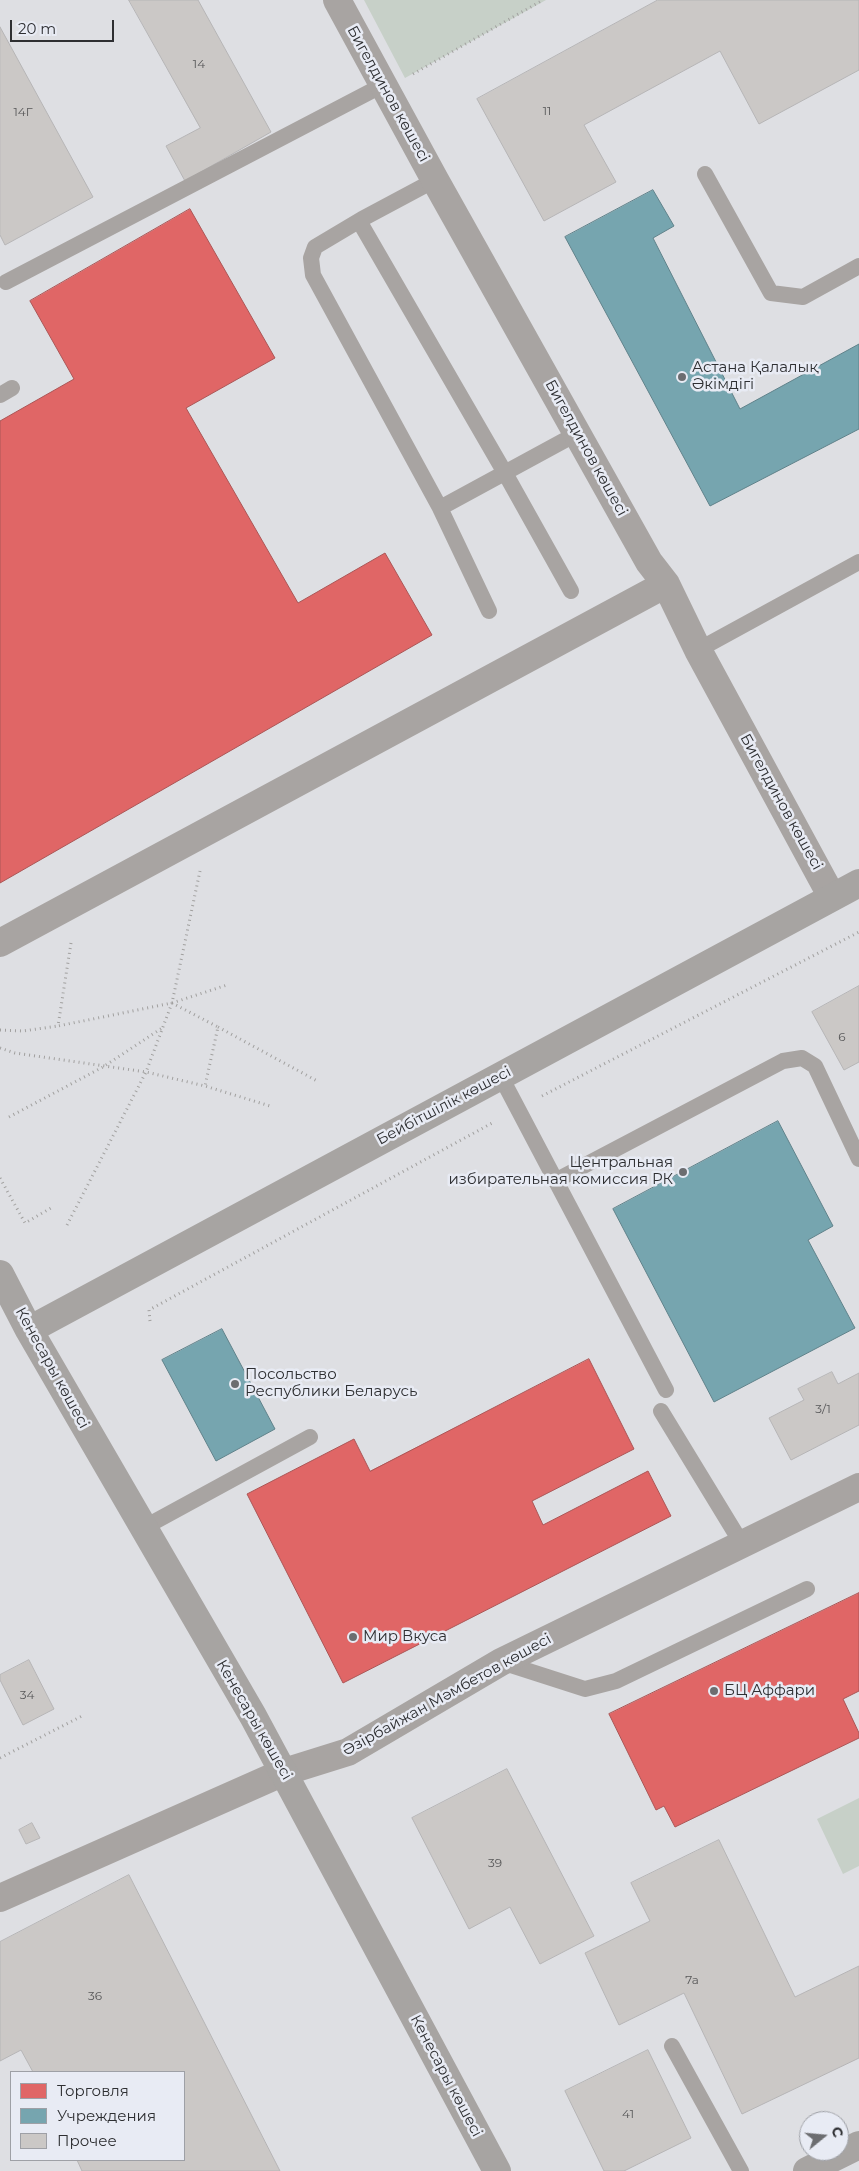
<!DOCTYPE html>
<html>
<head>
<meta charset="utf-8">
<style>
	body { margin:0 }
	#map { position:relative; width:859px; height:2171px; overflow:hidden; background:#dedfe3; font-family:Montserrat,sans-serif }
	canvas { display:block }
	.legend { position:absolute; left:10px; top:2071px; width:175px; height:90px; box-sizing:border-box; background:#e8ebf4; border:1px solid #9ea0a6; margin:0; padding:6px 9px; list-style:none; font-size:15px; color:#2e2f32 }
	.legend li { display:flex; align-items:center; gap:10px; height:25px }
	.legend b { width:25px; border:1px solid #9ea0a6 }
	.north { position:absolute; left:799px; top:2111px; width:50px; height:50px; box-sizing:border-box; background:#e8ebf4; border:1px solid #9ea0a6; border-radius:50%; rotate:73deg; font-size:14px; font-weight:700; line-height:20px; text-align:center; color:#2e2f32 }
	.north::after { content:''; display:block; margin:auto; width:18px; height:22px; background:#6c6d70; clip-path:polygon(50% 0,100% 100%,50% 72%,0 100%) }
	.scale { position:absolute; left:10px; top:20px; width:104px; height:22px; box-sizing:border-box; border:2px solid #2e2f32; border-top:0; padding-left:6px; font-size:15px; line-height:18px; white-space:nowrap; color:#2e2f32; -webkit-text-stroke:4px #e8ebf4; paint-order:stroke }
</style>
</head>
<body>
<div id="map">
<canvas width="859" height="2171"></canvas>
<ul class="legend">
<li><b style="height:14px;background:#e06666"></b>Торговля</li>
<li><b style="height:14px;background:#76a5af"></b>Учреждения</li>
<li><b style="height:14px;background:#cbc8c6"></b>Прочее</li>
</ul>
<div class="north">С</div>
<div class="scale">20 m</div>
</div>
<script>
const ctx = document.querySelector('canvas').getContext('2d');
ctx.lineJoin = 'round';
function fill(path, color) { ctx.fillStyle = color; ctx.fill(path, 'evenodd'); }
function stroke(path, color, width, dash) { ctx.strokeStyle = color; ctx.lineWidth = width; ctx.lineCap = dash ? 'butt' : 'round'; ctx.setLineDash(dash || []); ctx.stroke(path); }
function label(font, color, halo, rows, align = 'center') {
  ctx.font = font + ' Montserrat,sans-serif'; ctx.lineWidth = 5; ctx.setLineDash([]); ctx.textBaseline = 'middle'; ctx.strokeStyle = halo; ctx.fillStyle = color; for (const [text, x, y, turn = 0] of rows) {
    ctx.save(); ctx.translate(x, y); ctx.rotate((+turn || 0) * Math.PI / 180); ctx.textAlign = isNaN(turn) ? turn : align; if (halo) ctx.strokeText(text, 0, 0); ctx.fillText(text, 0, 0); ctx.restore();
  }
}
fill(new Path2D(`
	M364,0H546L405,78Z
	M859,1798V1866L843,1874L817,1819Z`), '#c7d0c8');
const shops = new Path2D(`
	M190,209L275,358L186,408L298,603L385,553L432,635L0,883V421L74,379L30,301Z
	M589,1359L634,1449L532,1501L543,1525L648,1471L671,1516L343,1683L247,1494L354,1439L370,1471Z
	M859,1593V1691L843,1699L859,1733V1738L675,1827L664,1806L656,1810L609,1714Z`);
fill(shops, '#e06666');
stroke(shops, '#ab5656', 1);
const public = new Path2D(`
	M653,190L674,226L653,238L740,409L859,344V429L710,506L565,237Z
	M778,1121L833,1226L808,1240L855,1328L714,1402L613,1209Z
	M222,1329L275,1429L216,1461L162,1360Z`);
fill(public, '#76a5af');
stroke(public, '#60828a', 1);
const building = new Path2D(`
	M129,0H198L271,132L185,181L166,146L200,128Z
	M658,0H859V70L759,124L720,51L584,125L616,182L544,221L477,99Z
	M0,27L93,197L5,245L0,235Z
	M859,986V1062L844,1070L812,1012Z
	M832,1372L838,1384L859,1373V1425L791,1460L769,1418L804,1400L798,1389Z
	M29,1660L54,1709L23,1725L0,1680V1675Z
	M507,1769L594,1936L540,1964L510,1907L469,1929L412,1818Z
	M32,1823L40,1838L26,1844L19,1830Z
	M719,1840L795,1997L859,1966V2058L742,2114L684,1993L619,2025L585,1953L650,1921L631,1883Z
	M129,1875L280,2171H82L77,2160H184V2072H33L21,2050L0,2061V1942Z
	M648,2050L691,2138L624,2171H604L565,2091Z`);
fill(building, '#cbc8c6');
stroke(building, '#b6b5b6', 1);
stroke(new Path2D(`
	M413,74L543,0
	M71,943L58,1026L172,1003L218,1027L205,1086
	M172,1003L227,985
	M218,1027L319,1082
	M0,1030L23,1031L58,1026
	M0,1048L15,1053L146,1072L205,1086L270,1106
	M542,1096L859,932
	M9,1117L103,1067L162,1028
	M0,1178L25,1223L51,1208
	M67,1225L146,1072L172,1003L200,871
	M150,1321L149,1310L494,1122
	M0,1758L82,1716`), '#a1a09f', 3, [1, 4]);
stroke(new Path2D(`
	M705,174L771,293L803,297L859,266
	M435,180L362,219V226L505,473L571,591
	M362,219L315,247L311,258L313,275L440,508L489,611
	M6,282L383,85
	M0,395L12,388
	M440,508L578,433
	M698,650L859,562
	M500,1075L666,1390
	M555,1181L783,1061L802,1058L815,1066L859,1159
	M661,1411L742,1544
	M143,1528L310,1437
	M501,1662L585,1689L616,1681L807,1589
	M672,2046L741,2171`), '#a8a4a2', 16);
stroke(new Path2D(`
	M337,0L435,180L649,562L666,584L698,650L832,897
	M0,943L666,584
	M0,1898L284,1772L348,1752L501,1662L859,1487`), '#a8a4a2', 28);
stroke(new Path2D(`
	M0,1274L29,1330L253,1716L497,2171
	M29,1330L859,883
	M807,2171L859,2145`), '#a7a4a2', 28);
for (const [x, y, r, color] of [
	[682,377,5,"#6c6d70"],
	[683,1172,5,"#6c6d70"],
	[235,1384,5,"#6c6d70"],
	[353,1637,5,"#6c6d70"],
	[714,1691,5,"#6c6d70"]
]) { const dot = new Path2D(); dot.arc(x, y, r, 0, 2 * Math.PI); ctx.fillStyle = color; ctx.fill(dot); stroke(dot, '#e8ebf4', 2); }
label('12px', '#575758', null, [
	["14",199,64],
	["11",547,111],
	["14Г",23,112],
	["6",842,1037],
	["3/1",823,1409],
	["34",27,1695],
	["39",495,1863],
	["7а",692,1980],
	["36",95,1996],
	["41",628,2114]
]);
label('15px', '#2e2f32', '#e8ebf4', [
	["Бигелдинов көшесі",388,94,61],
	["Бигелдинов көшесі",586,448,61],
	["Бигелдинов көшесі",781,802,61],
	["Бейбітшілік көшесі",444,1106,-28],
	["Кенесары көшесі",52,1368,61],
	["Әзірбайжан Мәмбетов көшесі",447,1695,-29],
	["Кенесары көшесі",254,1720,60],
	["Кенесары көшесі",446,2076,62]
]);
label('15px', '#2e2f32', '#e8ebf4', [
	["Астана Қалалық",692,368],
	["Әкімдігі",692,385],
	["Центральная",673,1163,"right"],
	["избирательная комиссия РК",673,1180,"right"],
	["Посольство",245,1375],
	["Республики Беларусь",245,1392],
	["Мир Вкуса",363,1637],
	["БЦ Аффари",724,1691]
], 'left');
</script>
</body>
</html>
